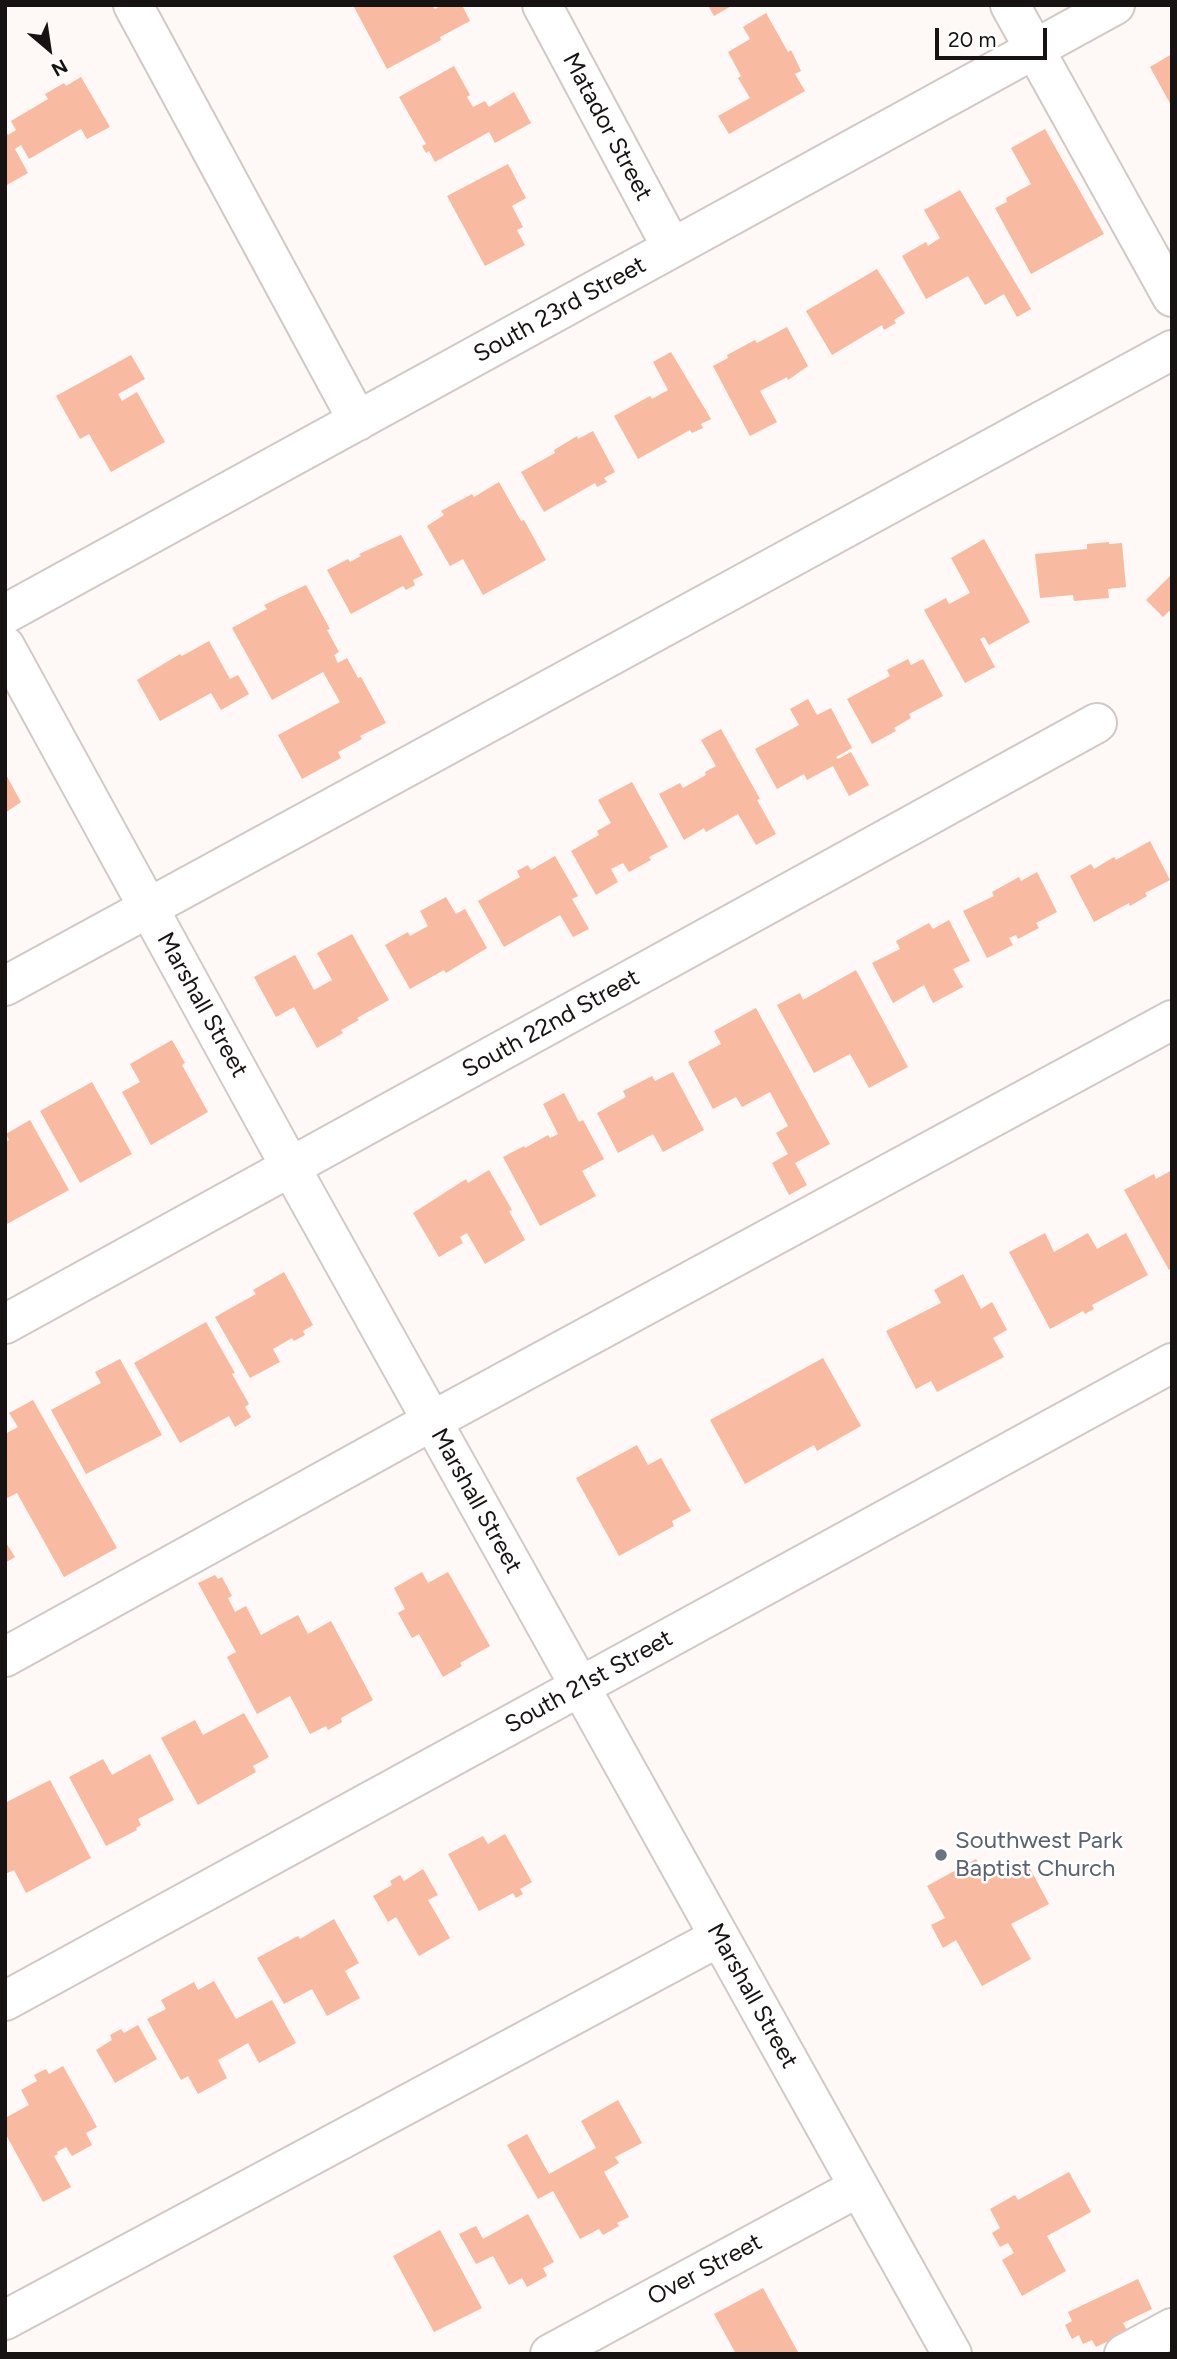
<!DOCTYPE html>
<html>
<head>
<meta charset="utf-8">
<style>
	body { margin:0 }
	#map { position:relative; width:1177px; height:2359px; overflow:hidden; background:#fef9f7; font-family:Figtree,sans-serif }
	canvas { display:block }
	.frame { position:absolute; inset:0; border:7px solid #161312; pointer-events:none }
	.north { position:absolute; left:14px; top:14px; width:70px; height:70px; -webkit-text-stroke:5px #fff; paint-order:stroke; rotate:151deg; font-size:19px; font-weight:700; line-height:28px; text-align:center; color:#161312 }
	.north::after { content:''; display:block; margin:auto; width:24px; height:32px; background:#161312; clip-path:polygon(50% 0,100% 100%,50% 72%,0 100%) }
	.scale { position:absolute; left:935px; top:28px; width:112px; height:32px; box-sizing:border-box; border:4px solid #161312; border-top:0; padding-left:9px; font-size:21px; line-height:24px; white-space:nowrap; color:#161312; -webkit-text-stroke:5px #fff; paint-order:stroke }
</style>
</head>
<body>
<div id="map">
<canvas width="1177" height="2359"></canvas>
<div class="frame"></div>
<div class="north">N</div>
<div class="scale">20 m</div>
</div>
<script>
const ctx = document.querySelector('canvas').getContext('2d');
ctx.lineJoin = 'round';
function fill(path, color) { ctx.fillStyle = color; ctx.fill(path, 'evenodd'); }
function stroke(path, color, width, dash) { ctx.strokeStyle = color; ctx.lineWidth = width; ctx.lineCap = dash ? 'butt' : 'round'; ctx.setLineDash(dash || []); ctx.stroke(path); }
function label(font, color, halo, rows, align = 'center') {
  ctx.font = font + ' Figtree,sans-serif'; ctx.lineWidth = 5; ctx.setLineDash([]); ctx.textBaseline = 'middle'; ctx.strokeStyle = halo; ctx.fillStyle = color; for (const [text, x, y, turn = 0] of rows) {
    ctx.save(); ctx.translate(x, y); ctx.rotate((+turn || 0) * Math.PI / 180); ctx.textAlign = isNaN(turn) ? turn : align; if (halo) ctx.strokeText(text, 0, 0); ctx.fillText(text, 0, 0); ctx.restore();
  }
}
fill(new Path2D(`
	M353,5H432L435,9L442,5H462L470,21L440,37L441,40L387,69Z
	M708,5H733L714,16Z
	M766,13L788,52L791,50L795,58L801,71L795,74L805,91L729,134L718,116L750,98L738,78L741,76L728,52L750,39L743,27Z
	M1172,54V107L1150,67Z
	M454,66L470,95L467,97L473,107L485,101L489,107L514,92L531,123L495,143L489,132L435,162L429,151L426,153L422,146L426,144L399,97Z
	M81,77L110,127L87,139L81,129L29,159L21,145L15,149L28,173L5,186V129L8,135L16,130L11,121L48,99L45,94L64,83L66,86Z
	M1045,129L1104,234L1031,274L995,208L1007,202L1006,198L1031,184L1011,148Z
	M508,164L526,198L512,206L523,227L517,230L525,245L485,266L447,196Z
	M960,190L1031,309L1017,317L1004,294L985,305L968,276L926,299L902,256L926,242L928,246L940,238L924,210Z
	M877,269L905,313L894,320L896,323L884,330L882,325L832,355L806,311Z
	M787,327L808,366L788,380L787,377L760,391L777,422L750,436L713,366L728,358L727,355L755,340L757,343Z
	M671,352L711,419L701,424L703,428L692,433L690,430L638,459L614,416L650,396L652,399L668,390L653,362Z
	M131,355L145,379L118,394L122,401L137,392L165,442L111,472L89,434L80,439L56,396Z
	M593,431L615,472L604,478L607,482L597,487L595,483L544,512L521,472L555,453L554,450L577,436L578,439Z
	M499,482L521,521L524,520L546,560L483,595L463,559L450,566L427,526L444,515L441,511L472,494L474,497Z
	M401,535L423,575L413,580L415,585L406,590L403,586L351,614L327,570L348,559L350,562L361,556L359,554Z
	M984,539L1030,622L989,645L984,637L980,639L995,667L965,683L924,610L946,598L949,604L970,593L951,558Z
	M1109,542V544L1122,543L1126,587L1108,589L1109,598L1074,601L1073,595L1040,598L1035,554L1087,549V544Z
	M1172,574V614L1169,611L1163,617L1146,600Z
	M306,585L330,629L327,630L339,652L334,655L338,663L347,658L358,678L361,677L386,723L360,736L362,739L338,752L341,758L302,779L278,735L340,702L323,672L272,700L232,628L267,609L264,605Z
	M209,641L230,679L238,675L249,694L221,710L211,693L160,721L137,680L180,654L182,656Z
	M908,659L911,665L923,659L943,696L909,714L911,718L894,728L896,731L872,744L847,699L890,676L887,670Z
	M808,699L817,715L831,708L852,748L836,757L838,759L851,752L869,785L849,796L833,766L807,780L804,774L777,789L755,749L799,725L790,709Z
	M721,729L760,799L757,800L776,834L756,845L738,814L706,832L704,828L684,840L659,794L680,783L683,788L706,775L705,772L716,766L701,740Z
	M5,773L21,802L5,813Z
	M632,782L668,847L649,857L651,860L629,872L623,863L611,869L618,882L596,895L571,851L599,835L597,831L611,823L598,800Z
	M1150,841L1170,880L1145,893L1147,896L1130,906L1129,903L1094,922L1070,876L1091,864L1094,869L1114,857L1116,860Z
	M555,856L578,896L572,899L589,929L573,937L560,915L504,947L478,901L520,877L517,871L528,865L531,870Z
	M1037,872L1057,912L1036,923L1039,928L1018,939L1016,935L1009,938L1013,945L987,958L963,911L994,896L992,892L1019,877L1021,881Z
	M446,897L456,914L465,909L487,948L446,973L444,970L410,989L385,945L408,932L410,936L428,926L420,911Z
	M949,920L970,961L953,969L963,987L933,1003L924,985L893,1003L872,963L900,949L896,941L929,923L933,929Z
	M352,934L389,1000L357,1018L359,1020L341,1030L343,1033L317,1048L294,1007L276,1017L254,977L295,955L314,990L332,980L317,953Z
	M856,970L908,1067L869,1088L850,1054L814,1073L777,1005L800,993L803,1000Z
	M756,1008L830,1144L795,1163L807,1185L789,1195L772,1163L788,1154L776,1133L788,1126L770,1092L742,1107L736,1097L713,1109L688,1062L721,1044L714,1031Z
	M172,1040L185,1063L182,1065L208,1112L151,1145L122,1092L140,1082L130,1064Z
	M673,1072L704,1130L663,1152L653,1134L618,1153L597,1113L626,1097L623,1091L652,1076L655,1081Z
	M92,1082L132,1154L80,1183L40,1111Z
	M564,1093L579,1122L583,1120L604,1159L582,1171L596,1196L540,1226L503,1157L524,1146L525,1148L548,1135L550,1138L558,1134L543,1104Z
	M30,1120L69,1190L5,1225V1142L9,1140L6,1134Z
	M489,1170L512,1210L509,1211L525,1240L485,1264L467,1233L460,1237L463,1243L439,1257L413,1213L466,1179L468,1183Z
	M1172,1170V1268L1169,1270L1124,1190L1154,1174L1156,1179Z
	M1045,1233L1054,1252L1088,1233L1097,1249L1126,1233L1148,1275L1092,1305L1094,1309L1085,1314L1083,1311L1050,1329L1009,1252Z
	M284,1272L313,1325L303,1331L305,1335L294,1341L292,1338L273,1349L280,1362L250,1378L215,1317L256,1294L253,1290Z
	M963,1274L981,1309L992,1302L1007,1330L993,1338L1004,1357L937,1392L931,1381L916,1389L886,1331L941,1303L934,1290Z
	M206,1322L235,1373L232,1374L249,1404L245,1407L251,1417L235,1427L229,1416L180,1443L134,1363Z
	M823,1358L861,1426L817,1451L814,1445L745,1484L710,1420Z
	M120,1359L162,1435L86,1474L51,1410L101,1383L95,1372Z
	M33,1400L117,1548L64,1577L17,1493L5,1499V1434L18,1427L9,1413Z
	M637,1445L648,1465L661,1458L691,1511L672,1521L674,1526L619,1556L576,1478Z
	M5,1541L15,1557L5,1563Z
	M422,1572L428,1583L448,1572L490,1646L460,1663L462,1666L443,1677L419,1634L412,1638L398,1613L405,1609L394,1588Z
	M215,1575L218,1579L222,1577L232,1596L228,1598L235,1612L246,1606L261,1635L298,1615L308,1634L331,1621L373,1700L341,1718L342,1722L328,1730L326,1726L310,1734L290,1696L257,1714L227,1657L236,1652L198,1583Z
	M244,1713L269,1757L253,1766L256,1772L198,1805L161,1738L195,1720L203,1735Z
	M150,1754L174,1800L138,1819L141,1825L136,1828L137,1830L106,1846L69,1777L103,1759L112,1775Z
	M50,1780L91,1858L26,1893L14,1870L5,1874V1803Z
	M505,1834L532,1882L520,1889L523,1894L516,1898L513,1893L479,1911L448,1854L483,1836L488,1844Z
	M976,1859L988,1880L1025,1859L1049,1904L1011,1924L1031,1959L982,1986L956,1940L943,1948L931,1925L945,1918L927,1886Z
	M423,1869L438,1895L428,1900L450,1938L419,1956L396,1917L388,1922L373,1896L392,1885L390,1881L400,1875L404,1881Z
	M334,1919L359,1963L345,1971L360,1998L327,2016L312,1989L284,2004L257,1958L298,1936L300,1939Z
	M214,1981L236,2019L272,2000L296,2043L259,2063L248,2043L218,2060L227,2078L198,2094L188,2076L181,2080L147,2019L166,2009L161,2000L194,1982L198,1990Z
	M138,2025L157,2059L115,2083L96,2050L112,2040L110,2035L121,2029L124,2033Z
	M63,2066L97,2127L86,2133L92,2145L72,2156L66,2147L57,2152L58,2154L54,2156L71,2187L43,2202L5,2133V2118L29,2105L21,2090L37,2081L34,2075L46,2069L49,2074Z
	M618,2100L642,2143L615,2157L619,2163L604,2172L629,2217L617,2223L619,2226L603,2235L599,2229L580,2239L553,2191L538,2199L507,2145L527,2134L549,2174L596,2148L581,2121Z
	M1069,2172L1091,2212L1047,2236L1066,2271L1022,2296L1002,2260L1014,2253L1008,2243L1000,2247L992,2233L1000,2228L990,2209L1015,2195L1018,2200Z
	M528,2214L554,2262L543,2268L547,2276L527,2287L522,2278L509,2285L493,2256L476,2264L459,2234L476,2226L483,2239Z
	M440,2230L482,2308L434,2332L393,2256Z
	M1138,2279L1152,2309L1123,2323L1128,2332L1096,2347L1092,2340L1083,2344L1079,2335L1072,2339L1065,2325L1072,2321L1068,2312Z
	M763,2288L799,2354H736L714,2314Z`), '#f8baa0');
const minor = new Path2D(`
	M133,5L358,421
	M542,5L672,248
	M1010,5L1172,297
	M5,614L1115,5
	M5,646L291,1168L952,2354
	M5,986L1172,350
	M5,1324L1097,723
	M5,1657L432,1421L1172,1020
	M5,2001L1172,1363
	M5,2320L719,1937
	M550,2354L859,2187
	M1124,2354L1172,2328`);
stroke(minor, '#d1c9c5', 42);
stroke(minor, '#fff', 38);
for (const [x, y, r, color] of [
	[941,1855,7,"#6b7280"]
]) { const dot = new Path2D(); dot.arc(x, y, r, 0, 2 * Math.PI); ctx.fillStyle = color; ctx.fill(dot); stroke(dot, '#fff', 2.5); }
label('24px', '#161312', '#fff', [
	["Matador Street",607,127,62],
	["South 23rd Street",560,310,-29],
	["Marshall Street",202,1005,61],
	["South 22nd Street",551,1024,-29],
	["Marshall Street",476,1501,61],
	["South 21st Street",589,1682,-29],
	["Marshall Street",752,1996,61],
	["Over Street",705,2270,-28]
]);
label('24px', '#5b616d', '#fff', [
	["Southwest Park",955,1841],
	["Baptist Church",955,1869]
], 'left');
</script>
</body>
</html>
